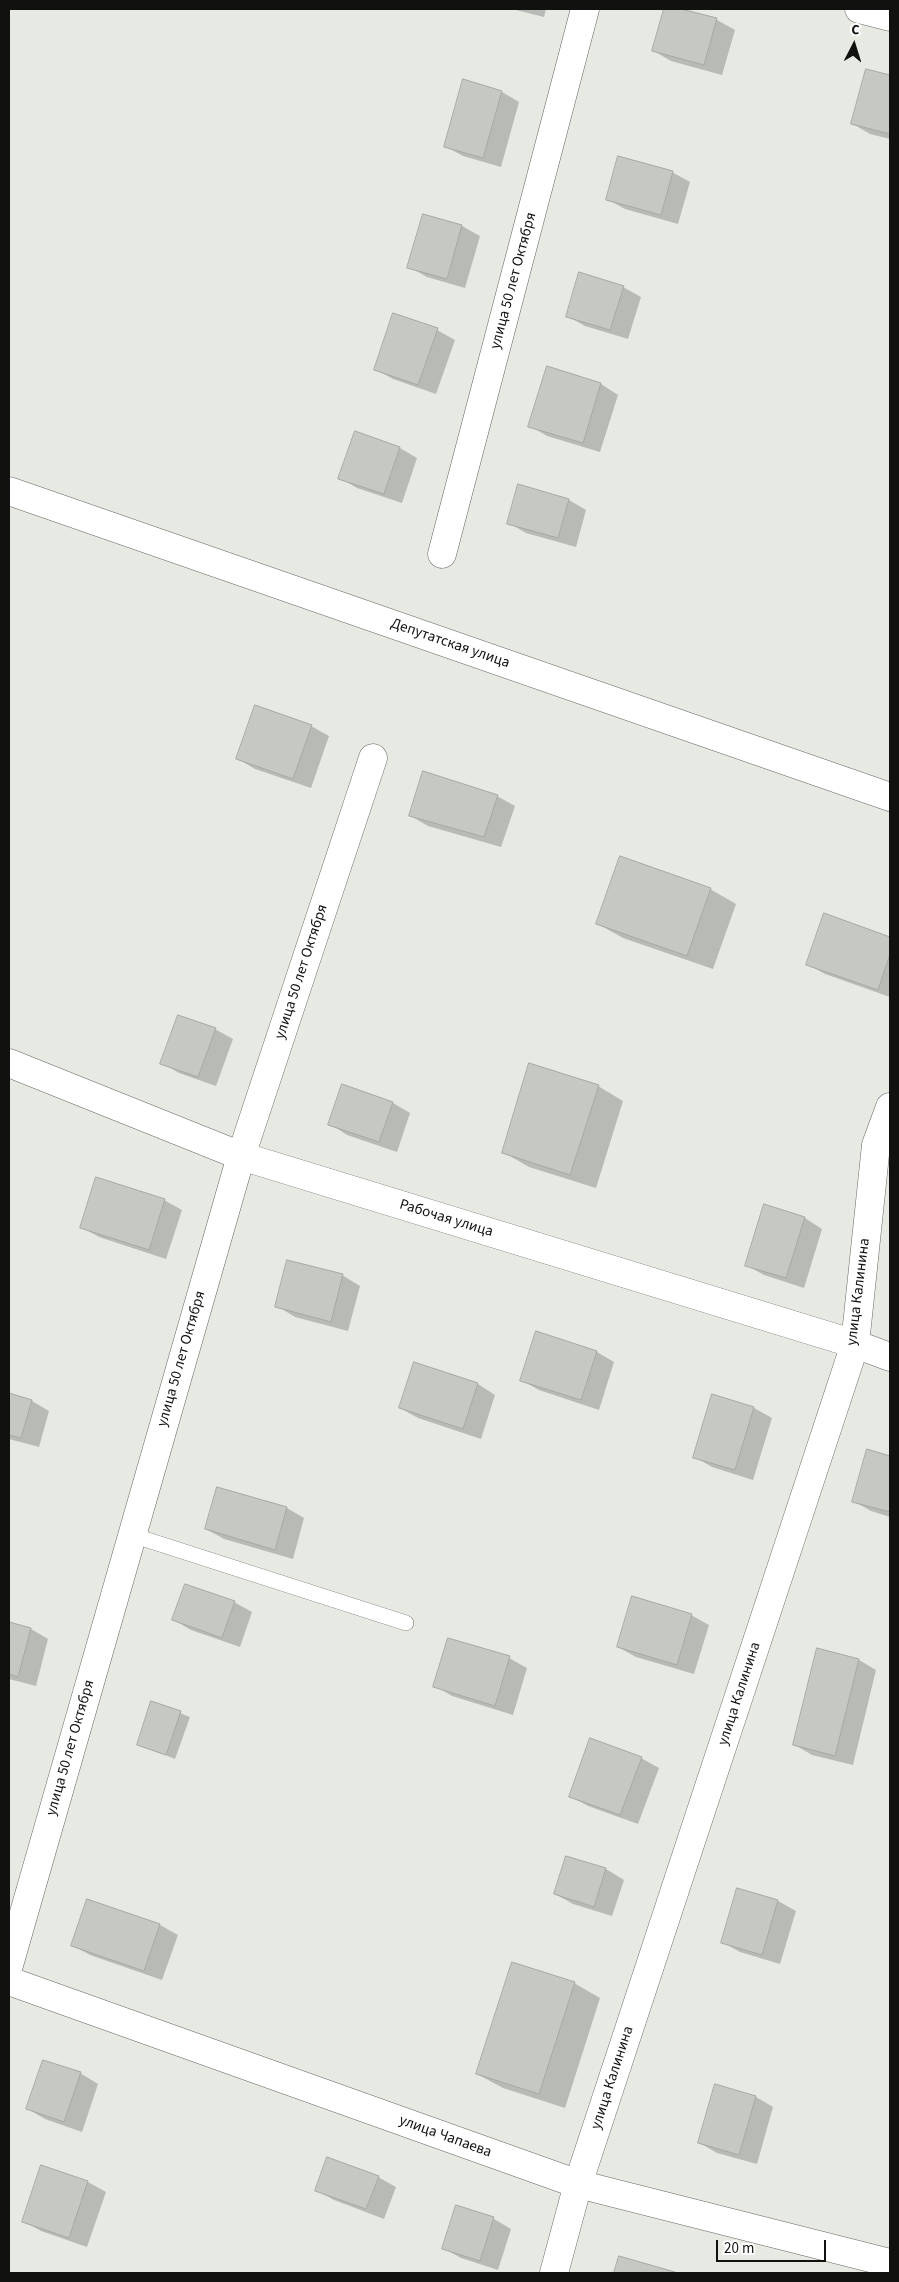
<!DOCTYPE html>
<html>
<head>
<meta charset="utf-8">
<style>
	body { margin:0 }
	#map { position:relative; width:899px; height:2282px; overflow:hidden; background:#e7e9e3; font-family:"Source Sans 3",sans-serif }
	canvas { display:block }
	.frame { position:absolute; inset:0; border:10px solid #111210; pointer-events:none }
	.north { position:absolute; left:829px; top:20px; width:50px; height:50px; -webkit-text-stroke:4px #fff; paint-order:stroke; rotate:5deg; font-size:14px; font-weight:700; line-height:20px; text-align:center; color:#111210 }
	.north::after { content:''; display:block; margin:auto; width:18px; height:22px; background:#111210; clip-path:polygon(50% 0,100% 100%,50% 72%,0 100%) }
	.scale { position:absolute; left:716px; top:2240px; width:110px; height:22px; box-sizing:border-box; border:2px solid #111210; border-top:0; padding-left:6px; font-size:15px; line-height:18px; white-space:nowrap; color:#111210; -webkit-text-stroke:4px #fff; paint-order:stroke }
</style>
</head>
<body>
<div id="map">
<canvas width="899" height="2282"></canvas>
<div class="frame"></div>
<div class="north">С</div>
<div class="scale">20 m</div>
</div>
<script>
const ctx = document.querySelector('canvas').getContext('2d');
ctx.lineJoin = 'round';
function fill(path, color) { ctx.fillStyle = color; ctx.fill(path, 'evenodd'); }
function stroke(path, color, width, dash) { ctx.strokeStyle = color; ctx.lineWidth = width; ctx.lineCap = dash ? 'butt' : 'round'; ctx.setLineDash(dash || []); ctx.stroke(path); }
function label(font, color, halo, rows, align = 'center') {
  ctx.font = font + ' "Source Sans 3",sans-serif'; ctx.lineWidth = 4; ctx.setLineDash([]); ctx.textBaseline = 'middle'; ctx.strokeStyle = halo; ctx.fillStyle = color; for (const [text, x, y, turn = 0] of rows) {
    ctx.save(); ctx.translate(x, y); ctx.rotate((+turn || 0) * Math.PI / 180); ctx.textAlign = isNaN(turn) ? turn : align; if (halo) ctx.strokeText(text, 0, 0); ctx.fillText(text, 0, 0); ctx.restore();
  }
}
fill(new Path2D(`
	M512,9H546L544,17Z
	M665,9H676L717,20L735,30L722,75L671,61L654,51Z
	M866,70L890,76V139L870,134L853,124Z
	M502,92L519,102L501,167L463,156L445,146Z
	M672,172L690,182L678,224L625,209L607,199Z
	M424,215L462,226L480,236L465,288L427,277L409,267Z
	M623,287L641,297L628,339L585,326L567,316Z
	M437,330L455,340L436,394L393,379L375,369Z
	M547,368L601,384L618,395L600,452L547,436L530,426Z
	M355,432L400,448L417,458L402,503L357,488L340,478Z
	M519,486L569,500L586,510L576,547L526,533L509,523Z
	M311,726L329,736L311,788L255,769L238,759Z
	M497,796L515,806L501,847L428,826L411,816Z
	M710,889L736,904L713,969L623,938L598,924Z
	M824,915L890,938V997L825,974L807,964Z
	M215,1029L233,1039L216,1086L179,1073L162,1063Z
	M598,1086L623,1101L596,1188L529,1167L503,1152Z
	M393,1103L410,1113L397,1152L347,1135L330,1124Z
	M164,1200L182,1210L166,1259L99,1237L81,1227Z
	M764,1206L805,1218L822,1229L804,1288L764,1275L746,1265Z
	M342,1275L360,1286L348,1331L295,1317L277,1306Z
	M597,1352L614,1362L599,1410L539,1390L521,1380Z
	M415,1364L478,1384L495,1395L481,1439L418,1418L400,1408Z
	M9,1394L32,1401L49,1411L39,1447L9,1439Z
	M713,1396L754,1408L772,1418L753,1480L712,1467L695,1457Z
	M868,1451L890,1457V1517L871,1511L853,1501Z
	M218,1488L287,1508L304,1518L293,1559L224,1539L206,1529Z
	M234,1602L252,1612L240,1647L191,1630L174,1620Z
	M691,1615L709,1625L694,1674L636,1657L618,1647Z
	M9,1623L31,1629L48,1639L36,1686L9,1679Z
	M509,1658L527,1668L513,1715L452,1696L435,1686Z
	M859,1660L876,1670L853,1765L812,1755L795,1745Z
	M152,1702L190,1717L175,1759L138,1744Z
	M641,1758L659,1768L638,1824L588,1806L570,1796Z
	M567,1858L606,1869L624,1880L612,1916L573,1904L555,1894Z
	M738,1889L778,1901L796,1911L780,1964L740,1952L722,1942Z
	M88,1900L160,1925L178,1935L162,1980L90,1955L72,1945Z
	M574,1983L600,1998L565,2108L503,2088L477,2074Z
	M80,2073L98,2084L82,2132L45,2119L28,2109Z
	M756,2097L773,2107L757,2164L717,2153L700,2143Z
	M42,2166L88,2182L106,2192L87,2247L41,2231L23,2221Z
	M378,2177L396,2187L384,2219L334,2200L316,2190Z
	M456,2207L494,2219L511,2229L498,2270L461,2258L443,2248Z
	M620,2258L675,2273H616Z`), '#0003');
const building = new Path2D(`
	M664,9H681L717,18L704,65L652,51Z
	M866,69L890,75V134L851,124Z
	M463,79L502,91L483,158L444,147Z
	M618,156L673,171L661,215L606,200Z
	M423,214L462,225L447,279L407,268Z
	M579,272L624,286L610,330L566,317Z
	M393,313L438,328L418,385L374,370Z
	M547,366L601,383L583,443L528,427Z
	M355,431L400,447L384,494L338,479Z
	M518,484L569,499L558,538L507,524Z
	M255,705L312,725L293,779L236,759Z
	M423,771L498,795L484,837L409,816Z
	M620,856L711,888L687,956L596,924Z
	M824,913L890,937V954L878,990L806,965Z
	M178,1015L216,1028L198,1077L160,1064Z
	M529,1063L599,1085L570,1175L502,1153Z
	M342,1084L393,1102L379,1142L328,1125Z
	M96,1177L165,1199L149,1250L80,1228Z
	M764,1204L805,1217L786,1278L745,1266Z
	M287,1260L343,1274L331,1322L275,1307Z
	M536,1331L597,1351L581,1400L520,1381Z
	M414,1362L478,1383L463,1429L399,1408Z
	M9,1393L32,1400L21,1438L9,1435Z
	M712,1394L754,1407L735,1470L693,1458Z
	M867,1449L890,1456V1512L852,1502Z
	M217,1487L287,1507L275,1550L205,1529Z
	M185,1584L235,1601L222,1638L172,1620Z
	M632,1596L692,1614L677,1665L617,1647Z
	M9,1622L31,1628L18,1677L9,1674Z
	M448,1638L510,1656L495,1706L433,1687Z
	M817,1648L859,1659L835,1756L793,1745Z
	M151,1701L181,1711L166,1755L137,1745Z
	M590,1738L642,1757L620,1815L569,1797Z
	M566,1856L606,1868L594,1907L554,1894Z
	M737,1888L778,1900L762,1955L721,1943Z
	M87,1899L160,1924L144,1971L71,1946Z
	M512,1962L575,1982L539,2094L476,2074Z
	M43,2060L81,2072L64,2122L26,2109Z
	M715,2084L756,2096L739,2155L698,2143Z
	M327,2157L379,2176L366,2209L315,2191Z
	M41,2165L88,2181L69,2238L22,2222Z
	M456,2205L494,2217L480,2261L442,2249Z
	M619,2256L675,2272V2273H614Z`);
fill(building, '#c6c8c2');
stroke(building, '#a6a8a2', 1);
const service = new Path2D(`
	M132,1535L406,1623`);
const minor = new Path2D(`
	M859,9L890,17
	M442,554L585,9
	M9,1063L241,1156L855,1344L890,1357
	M9,1965L241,1156L373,758
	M9,1981L578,2184L890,2263
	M554,2273L578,2184L855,1344L876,1145L890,1107`);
const secondary = new Path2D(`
	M9,491L890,797`);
stroke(service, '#666863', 16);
stroke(minor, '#666863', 29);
stroke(secondary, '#666863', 29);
stroke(service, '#fff', 15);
stroke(minor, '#fff', 28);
stroke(secondary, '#fff', 28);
label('15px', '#111210', '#fff', [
	["улица 50 лет Октября",514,281,-75],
	["Депутатская улица",450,644,19],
	["улица 50 лет Октября",302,972,-72],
	["Рабочая улица",446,1219,17],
	["улица Калинина",859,1292,-83],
	["улица 50 лет Октября",182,1359,-74],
	["улица Калинина",740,1694,-72],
	["улица 50 лет Октября",71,1748,-74],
	["улица Калинина",613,2078,-72],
	["улица Чапаева",445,2137,20]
]);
</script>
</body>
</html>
